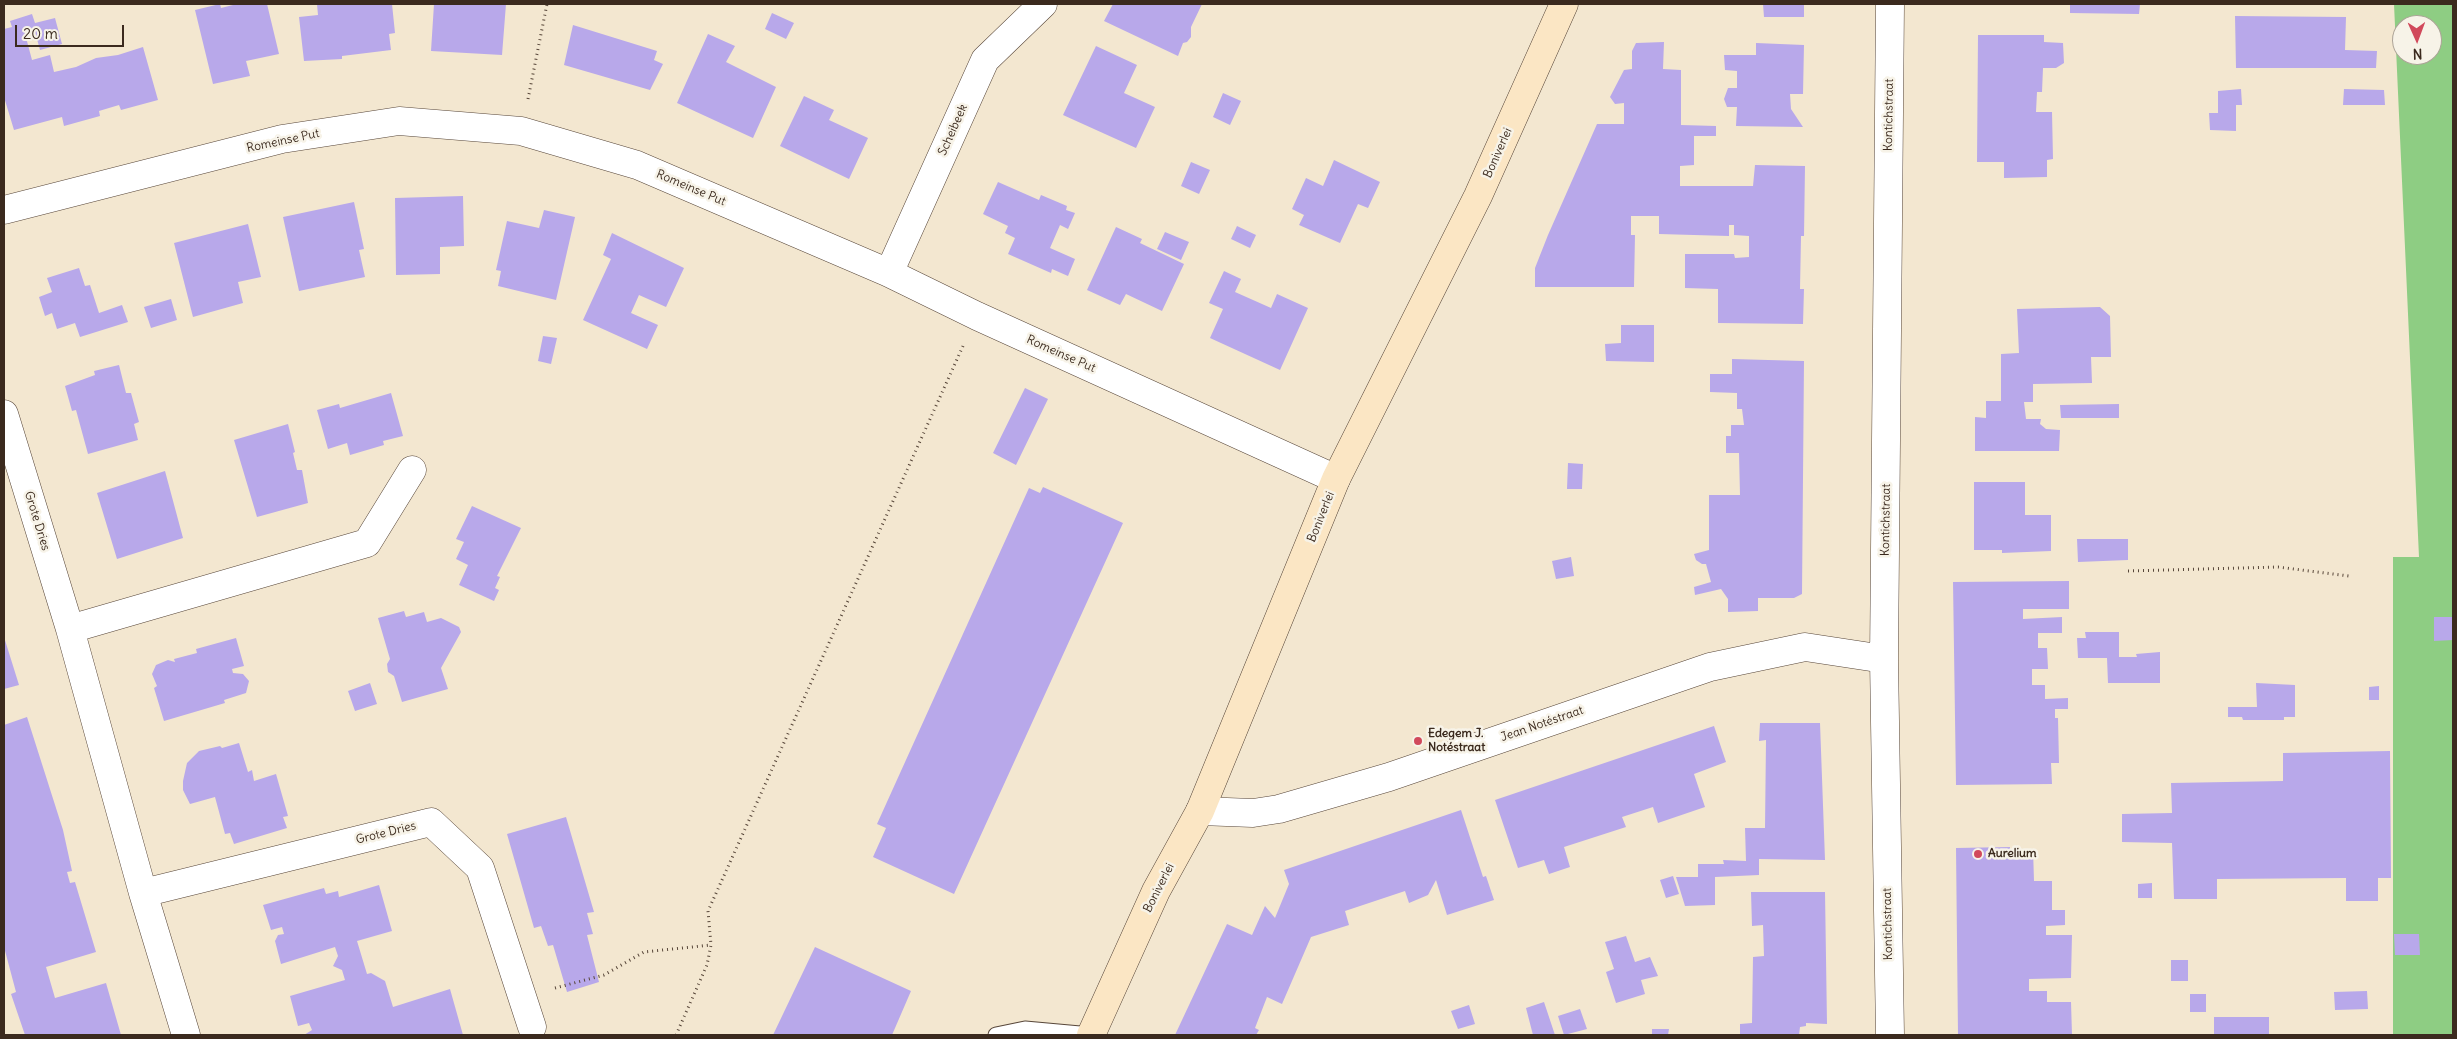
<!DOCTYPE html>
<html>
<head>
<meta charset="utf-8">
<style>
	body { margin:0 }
	#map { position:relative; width:2457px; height:1039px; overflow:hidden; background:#f3e7d0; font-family:Delius,sans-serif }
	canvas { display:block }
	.frame { position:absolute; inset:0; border:5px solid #3b2a1e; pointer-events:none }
	.north { position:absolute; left:2392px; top:15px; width:50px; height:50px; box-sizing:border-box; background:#f7f3e8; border:1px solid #aca397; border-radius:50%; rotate:178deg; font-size:14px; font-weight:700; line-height:20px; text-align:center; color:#3b2a1e }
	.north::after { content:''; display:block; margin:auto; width:18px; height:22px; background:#d1495b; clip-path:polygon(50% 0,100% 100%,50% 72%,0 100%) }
	.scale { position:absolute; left:15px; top:25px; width:109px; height:22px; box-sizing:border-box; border:2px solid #3b2a1e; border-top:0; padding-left:6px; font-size:15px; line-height:18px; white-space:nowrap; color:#3b2a1e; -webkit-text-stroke:4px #f7f3e8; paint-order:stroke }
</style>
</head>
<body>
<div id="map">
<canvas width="2457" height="1039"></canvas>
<div class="frame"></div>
<div class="north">N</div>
<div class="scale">20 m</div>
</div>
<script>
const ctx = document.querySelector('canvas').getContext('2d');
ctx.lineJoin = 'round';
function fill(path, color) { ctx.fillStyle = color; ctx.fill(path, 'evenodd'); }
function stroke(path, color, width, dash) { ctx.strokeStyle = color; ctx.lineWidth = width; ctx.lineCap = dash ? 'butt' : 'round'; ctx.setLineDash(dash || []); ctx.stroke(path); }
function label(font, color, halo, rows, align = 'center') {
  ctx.font = font + ' Delius,sans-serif'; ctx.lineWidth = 5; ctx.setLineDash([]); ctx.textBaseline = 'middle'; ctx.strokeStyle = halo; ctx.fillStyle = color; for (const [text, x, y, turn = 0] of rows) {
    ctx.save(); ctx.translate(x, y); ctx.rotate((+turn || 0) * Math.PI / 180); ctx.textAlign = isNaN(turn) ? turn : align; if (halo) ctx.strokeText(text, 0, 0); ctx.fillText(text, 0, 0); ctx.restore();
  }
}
fill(new Path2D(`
	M2394,4H2453V1035H2393V557H2419ZM2402,25H2432V55H2402Z`), '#8ecd83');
fill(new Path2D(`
	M220,4L221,8L237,4H267L279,54L246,61L250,76L213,84L195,10Z
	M317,4H392L395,33L389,34L391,50L342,56V59L304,61L299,17L318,15Z
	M434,4H506L502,55L431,51Z
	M1113,4H1202L1191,27V37L1187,42L1183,43L1178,56L1104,21Z
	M1763,4H1804V17H1764Z
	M2070,4H2140L2139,14L2070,13Z
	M772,13L794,23L786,39L765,29Z
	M32,14L35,23L55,18L62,44L40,50L34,28L24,30L32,60L50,55L54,72L76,67L96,58L118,55L143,47L158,100L121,110L119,105L99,111L100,116L64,126L62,117L14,130L4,97V29L12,27L10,21Z
	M2235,16L2346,17L2345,50L2377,51L2376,68H2236Z
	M573,25L657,51L654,60L663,64L650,90L564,65Z
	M708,34L735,46L726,62L776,87L753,138L677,103Z
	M1978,35H2044V42L2063,43L2064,63L2056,68H2043L2042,92H2037L2036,112H2052L2053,159L2047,160V177L2004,178V162H1977Z
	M1664,42L1663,69L1681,70V125L1716,126V136H1694V165L1680,166V186H1753L1755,165L1805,166L1804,236H1801L1800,289H1804L1803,324L1718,323V289L1685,288V254H1734L1735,258L1749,257V236L1734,235V225H1729V236L1659,234V216H1631V235H1635L1634,287H1535V268L1548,235L1597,124H1624V103L1615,104L1610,97L1624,70L1632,69V51L1636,43Z
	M1756,43L1804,45L1803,94H1790L1791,109L1803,127L1736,126L1737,107H1727L1724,99L1728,88H1737V71L1725,70L1724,55H1756Z
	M1096,46L1137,65L1124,93L1155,107L1136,148L1063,115Z
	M2241,89L2242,105H2236V131L2210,130L2209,113H2218V91Z
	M2344,89L2384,90L2385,105H2343Z
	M1223,93L1241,101L1230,125L1213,117Z
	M804,96L834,110L829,120L868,138L849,179L780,146Z
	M1334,160L1380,182L1368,208L1358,204L1340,243L1299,225L1304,215L1292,209L1306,178L1323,186Z
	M1191,162L1210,170L1199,194L1181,186Z
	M998,182L1039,200L1041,195L1067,206L1066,210L1075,213L1068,229L1060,225L1050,248L1075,259L1068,276L1052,269L1051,273L1008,254L1015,238L1005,233L1008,226L983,214Z
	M463,196L464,246L440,247V274L396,275L395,198Z
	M354,202L364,249L359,250L365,277L299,291L283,217Z
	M544,210L575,217L556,300L498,286L501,271L496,270L507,221L539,228Z
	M248,224L261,277L238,282L243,303L193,317L174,243Z
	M1237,226L1256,235L1250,248L1231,239Z
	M1116,227L1142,239L1140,243L1184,264L1162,311L1126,294L1120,305L1087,290Z
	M1165,232L1189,242L1181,260L1157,249Z
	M612,233L684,268L666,307L639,295L631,313L658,325L647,349L583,320L611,259L603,255Z
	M79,268L85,286L90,285L99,313L122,305L128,322L80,337L75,323L57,329L52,313L45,316L39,297L52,292L47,278Z
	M1224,271L1241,279L1235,292L1271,308L1277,294L1308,308L1280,370L1210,338L1223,309L1209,303Z
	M171,299L177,320L151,328L144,307Z
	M2100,307L2110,316L2111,357H2091L2092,383L2033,384V402H2024L2026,419H2041L2040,424L2046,429L2060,430L2059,451H1975V417L1986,418V401H2001V354L2019,353L2017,309Z
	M1621,325H1654V362L1606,361L1605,344L1621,343Z
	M543,336L557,338L551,364L538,361Z
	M1732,359L1804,361L1802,594L1794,598H1758V611L1728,612V599L1721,589L1695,595L1694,587L1711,582L1706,564H1702L1696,560L1694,554L1709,550V495H1740L1739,453H1726V436H1731V425H1744L1742,409H1737V393L1710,392V374H1732Z
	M119,365L126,393H131L139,422L134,424L138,440L88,454L76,410L72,411L65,386L95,375L94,371Z
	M1025,388L1048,399L1016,465L993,453Z
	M391,393L403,436L383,441L384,445L350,455L347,443L328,449L317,410L339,404L340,408Z
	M2119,404V418H2061L2060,405Z
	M288,424L295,452L293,453L297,470H302L308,503L257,517L234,440Z
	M1568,463L1583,464L1582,489H1567Z
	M165,471L183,538L117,559L97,493Z
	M1974,482H2025V515H2051V551L2002,553V550H1974Z
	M1043,487L1123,523L954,894L873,857L886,828L877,824L1029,488L1040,493Z
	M472,506L521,528L497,576L500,577L495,588L499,590L494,601L459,585L468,565L456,559L464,542L456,539Z
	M2077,539H2128V560L2078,562Z
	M1571,557L1574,576L1556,579L1552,561Z
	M2069,581V609H2023V619L2062,617V633H2038V648H2047L2048,669H2032V685H2045V699L2068,698V709H2055V718H2058L2059,763H2051L2052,784L1956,785L1953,582Z
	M404,611L406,617L424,612L427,622L441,618L459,627L461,632L441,668L448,689L402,702L394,676L388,672L387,664L390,659L378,618Z
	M2434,617H2453V640L2434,641Z
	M2085,632H2119V657H2137L2136,654L2160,652V683H2108L2107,658H2078L2077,638H2086Z
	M4,637L19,685L4,689Z
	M236,638L244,666L232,669L233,673L243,674L249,681L246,693L224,700L225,703L164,721L154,688L157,686L152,674L156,665L168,660L175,662L174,659L197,653L196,649Z
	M370,683L377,704L355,711L348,691Z
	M2256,683L2295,685V717H2284V720H2243L2242,717H2228V707H2257Z
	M2379,686V700H2369V687Z
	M27,717L63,830L72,871L67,872L70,883L75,882L96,952L46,967L55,998L106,983L121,1035H25L11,994L16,992L4,947V725Z
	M1760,723H1820L1825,860L1759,859V875L1715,877V905L1685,906L1676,877H1698V864H1724L1723,860L1746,861L1745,828H1765L1766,740L1759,741Z
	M1714,726L1726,762L1694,774L1705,807L1658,823L1653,807L1622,817L1626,827L1564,847L1570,867L1549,874L1544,860L1518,868L1495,800Z
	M239,743L248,772L252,770L254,781L276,774L288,816L283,817L287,828L234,844L230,833L225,834L215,797L190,804L183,790V781L187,763L199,751L220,746L222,748Z
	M2390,751L2391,878H2378V901H2346V878L2217,879V899H2174L2172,843L2122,842V814L2172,813L2171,783L2283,781V753Z
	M1461,810L1483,877L1486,876L1494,900L1447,915L1436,880L1428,895L1409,903L1405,891L1345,911L1349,925L1311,937L1282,1004L1267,997L1255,1028L1259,1030L1256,1035H1175L1227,924L1252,935L1265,906L1275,918L1289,884L1284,870Z
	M566,817L594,912L587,913L593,934L587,935L599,982L567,992L553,945L548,946L541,926L534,928L507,834Z
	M2010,847V849H2033L2034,881H2052V910H2065V925L2046,926V935H2072L2071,978L2029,979V991H2047V1002H2071L2072,1035H1958L1956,848Z
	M1673,876L1679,894L1666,898L1660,880Z
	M2152,883V898H2138V884Z
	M379,885L392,931L357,941L367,974L371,973L385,981L393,1007L450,989L463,1035H304L312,1030L309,1023L298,1026L290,996L345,980L342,970L333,966L338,956L335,947L281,964L275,941L278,935L284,934L282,927L271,930L263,905L324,888L326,894L338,891L339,897Z
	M1751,892H1825L1827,1024L1806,1023V1026L1800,1027L1799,1035H1740V1024L1752,1023L1753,957L1764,956L1763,925L1752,926Z
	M2394,934H2419L2420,955H2395Z
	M1626,936L1635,962L1650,957L1658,976L1641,980L1645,994L1616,1003L1606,972L1614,969L1605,942Z
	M815,947L911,991L892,1035H773Z
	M2171,960H2188V981H2171Z
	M2367,991L2368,1009L2335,1010L2334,992Z
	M2190,994H2206V1012H2190Z
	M1544,1002L1555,1035H1533L1526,1008Z
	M1469,1005L1475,1024L1458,1029L1451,1011Z
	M1580,1009L1587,1029L1564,1035L1558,1016Z
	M2214,1017H2269V1034L2214,1035Z
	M1652,1029H1669L1668,1035H1652Z`), '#b8a8ea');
const lane = new Path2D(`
	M996,1035L1025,1029L1091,1035`);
const street = new Path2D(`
	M4,210L282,139L399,121L521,131L637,165L889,273L977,316L1336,479
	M889,273L985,60L1043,4
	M4,414L70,629L143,893L186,1035
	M70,629L367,543L412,470
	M1200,811L1253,813L1279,809L1389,777L1710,667L1805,647L1884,659
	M143,893L431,822L480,868L532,1027
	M1890,1035L1884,659L1890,4`);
const secondary = new Path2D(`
	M1091,1035L1156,891L1200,811L1336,479L1478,196L1564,4`);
stroke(lane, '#574639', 17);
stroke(street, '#574639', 29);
stroke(secondary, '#574639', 29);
stroke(new Path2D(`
	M528,99L547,4
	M2128,571L2278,567L2349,576
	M555,988L604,975L644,952L711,945
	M676,1035L707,965L711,945L708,911L963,346`), '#574639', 3, [1, 4]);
stroke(lane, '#fff', 15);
stroke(street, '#fff', 28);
stroke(secondary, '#fbe6c4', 28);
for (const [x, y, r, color] of [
	[1418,741,5,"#d1495b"],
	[1978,854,5,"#d1495b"]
]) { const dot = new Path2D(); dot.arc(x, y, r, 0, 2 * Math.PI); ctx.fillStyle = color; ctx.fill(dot); stroke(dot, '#f7f3e8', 2); }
label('12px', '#3b2a1e', '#f7f3e8', [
	["Kontichstraat",1889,115,-89],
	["Scheibeek",953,130,-66],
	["Romeinse Put",283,141,-12],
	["Boniverlei",1498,153,-66],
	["Romeinse Put",691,188,23],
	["Romeinse Put",1061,354,24],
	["Boniverlei",1321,517,-68],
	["Kontichstraat",1886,520,-89],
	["Grote Dries",37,521,73],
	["Jean Notéstraat",1542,724,-19],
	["Grote Dries",386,833,-14],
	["Boniverlei",1159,888,-63],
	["Kontichstraat",1888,924,-91]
]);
label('bold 12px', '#3b2a1e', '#f7f3e8', [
	["Edegem J.",1428,734],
	["Notéstraat",1428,748],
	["Aurelium",1988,854]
], 'left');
</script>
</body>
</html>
